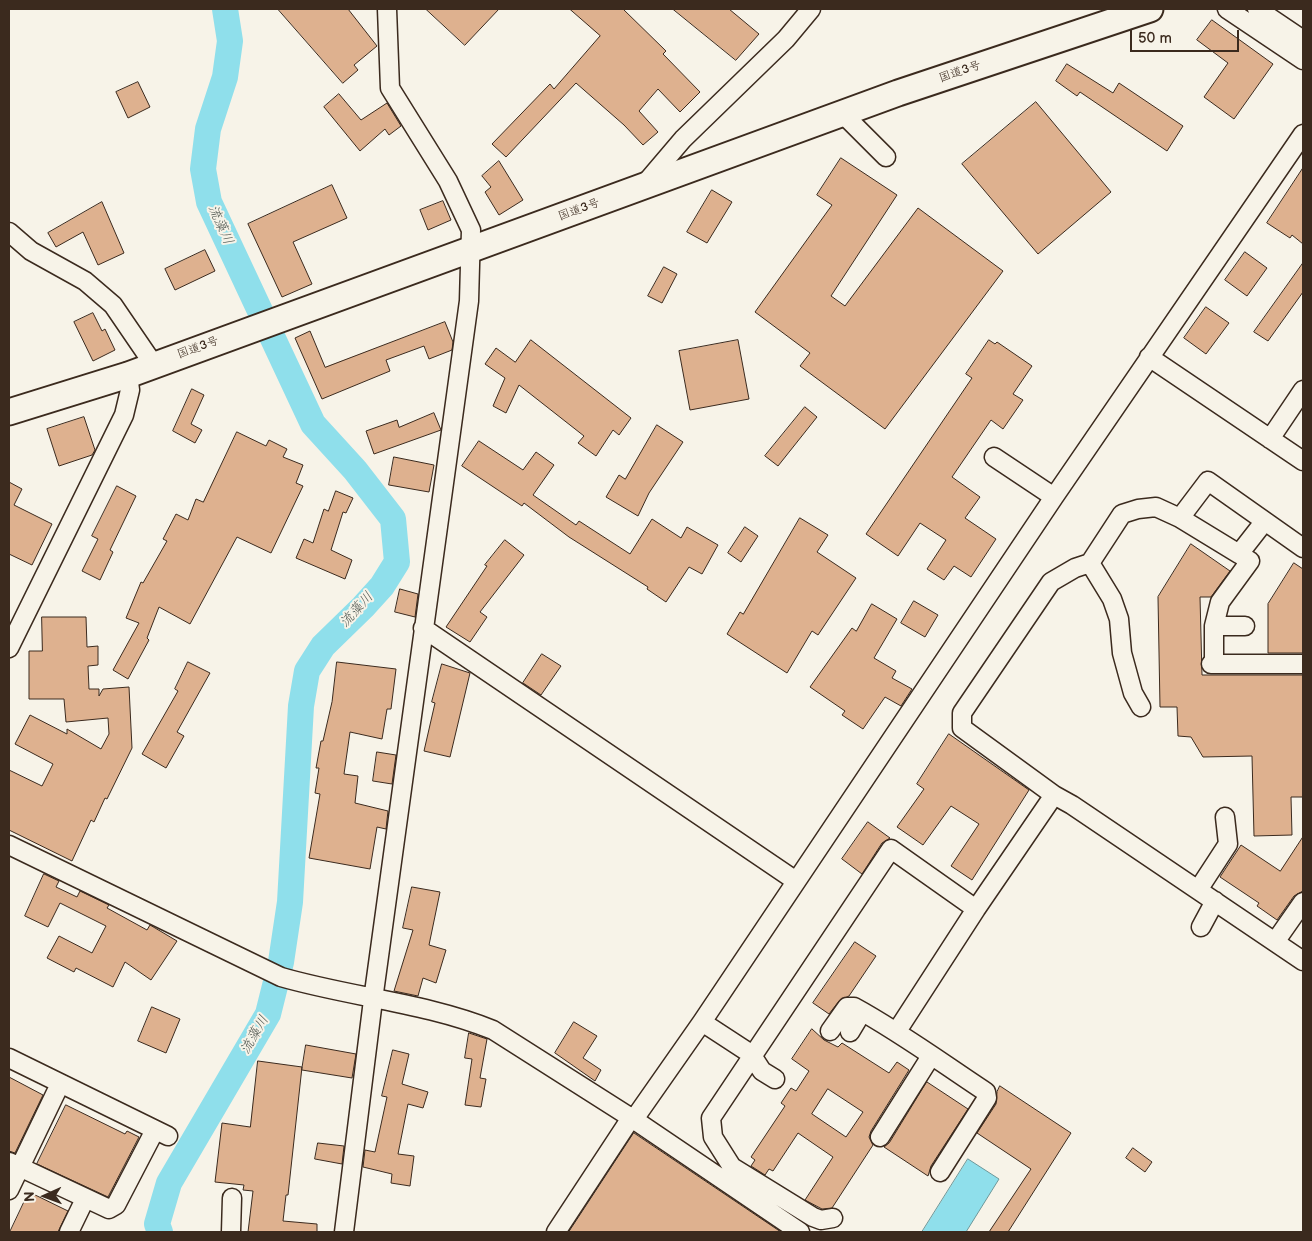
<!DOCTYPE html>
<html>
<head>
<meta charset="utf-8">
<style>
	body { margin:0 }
	#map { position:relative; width:1312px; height:1241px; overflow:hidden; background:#f7f3e8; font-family:"Balsamiq Sans",sans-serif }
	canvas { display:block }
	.frame { position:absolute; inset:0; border:10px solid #3b2a1e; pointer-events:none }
	.north { position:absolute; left:20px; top:1171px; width:50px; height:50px; -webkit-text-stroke:4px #f7f3e8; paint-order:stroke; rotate:268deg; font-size:14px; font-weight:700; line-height:20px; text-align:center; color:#3b2a1e }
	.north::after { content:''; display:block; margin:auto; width:18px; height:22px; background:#3b2a1e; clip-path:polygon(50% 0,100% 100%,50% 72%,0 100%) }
	.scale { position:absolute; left:1130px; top:30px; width:109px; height:22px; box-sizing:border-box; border:2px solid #3b2a1e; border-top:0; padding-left:6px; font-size:15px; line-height:18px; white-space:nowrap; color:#3b2a1e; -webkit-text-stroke:4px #f7f3e8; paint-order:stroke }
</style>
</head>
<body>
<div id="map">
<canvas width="1312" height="1241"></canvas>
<div class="frame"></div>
<div class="north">N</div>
<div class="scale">50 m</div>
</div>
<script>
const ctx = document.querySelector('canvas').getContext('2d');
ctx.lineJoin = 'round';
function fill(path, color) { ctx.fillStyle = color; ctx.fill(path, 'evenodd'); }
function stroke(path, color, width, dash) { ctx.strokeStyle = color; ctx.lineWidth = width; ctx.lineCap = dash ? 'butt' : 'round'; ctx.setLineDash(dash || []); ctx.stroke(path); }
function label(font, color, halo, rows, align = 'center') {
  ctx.font = font + ' "Balsamiq Sans","Klee One",sans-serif'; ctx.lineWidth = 4; ctx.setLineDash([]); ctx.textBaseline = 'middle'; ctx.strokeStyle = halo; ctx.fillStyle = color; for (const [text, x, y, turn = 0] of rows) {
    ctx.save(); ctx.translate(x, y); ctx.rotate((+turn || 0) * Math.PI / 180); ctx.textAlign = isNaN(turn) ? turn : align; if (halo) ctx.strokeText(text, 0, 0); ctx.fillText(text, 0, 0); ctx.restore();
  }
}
const water = new Path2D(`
	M968,1159L999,1179L966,1232H922Z`);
fill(water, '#8fdfeb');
stroke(water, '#6d9799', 1);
stroke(new Path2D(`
	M160,1232L157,1224L169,1183L268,1014L281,962L290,902L301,706L307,671L323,646L363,607L382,586L397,562L393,519L355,470L313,424L209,202L203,169L208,129L225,77L230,41L225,9`), '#8fdfeb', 26);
const building = new Path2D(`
	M278,9H348L377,46L354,65L358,70L343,83Z
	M426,9H499L465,45Z
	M570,9H623L666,51L663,54L700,92L680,112L658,89L639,111L658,132L643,145L624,125L576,83L506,157L492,144L550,84L554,89L600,36Z
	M673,9H729L759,34L736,60Z
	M1212,20L1273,64L1234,119L1204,97L1228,63L1197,40Z
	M1067,64L1113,93L1119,83L1183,126L1167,151L1080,92L1077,96L1056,81Z
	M138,82L150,107L128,118L116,92Z
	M339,94L361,120L387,103L401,126L389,135L385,129L360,151L324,107Z
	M1036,102L1111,192L1038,254L962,164Z
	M841,158L897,195L831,296L845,306L918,208L1003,271L885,429L800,366L810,353L755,312L832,205L817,195Z
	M499,161L523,200L499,215L485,192L491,187L482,176Z
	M1303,168V244L1292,235L1290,238L1267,223Z
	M332,185L347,218L293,242L312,284L282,297L248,224Z
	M712,190L732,202L707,243L687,232Z
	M443,201L451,220L428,230L420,210Z
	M102,202L124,253L98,265L83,232L56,247L48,233Z
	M205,250L215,271L175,290L165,269Z
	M1245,252L1267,268L1247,296L1225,280Z
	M1303,263V292L1268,341L1254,332Z
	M664,267L677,274L662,303L648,296Z
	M1206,307L1229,323L1206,354L1184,338Z
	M93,313L102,331L105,329L115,350L93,361L74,322Z
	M445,322L453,342L452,350L429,359L424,346L386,360L390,371L322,399L295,338L310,331L325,367Z
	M531,340L631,418L619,435L613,430L596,456L578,443L584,436L519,385L506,413L493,406L505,378L485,364L496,348L515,362Z
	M738,340L749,399L690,410L679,351Z
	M989,340L995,344L997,342L1032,366L1013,394L1023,400L1003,429L991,420L952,477L980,497L965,518L996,539L971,577L954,566L944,580L927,569L946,540L920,523L898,556L866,534L972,378L966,374Z
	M192,389L204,395L191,424L202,430L195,443L173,431Z
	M805,407L817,417L778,466L765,456Z
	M434,413L441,430L374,454L366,431L397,420L399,427Z
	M84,417L95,450L92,455L59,466L47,429Z
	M657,425L683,442L649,493L638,516L606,497L619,475L625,479Z
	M237,432L266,446L269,440L287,449L283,457L303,465L296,483L303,486L271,553L237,537L190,624L159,607L147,638L149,640L128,679L113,670L139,623L126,618L141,582L143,583L167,541L163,539L176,514L188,520L196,499L203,502Z
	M479,441L523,470L536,452L554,465L533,495L576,525L579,521L630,554L652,519L681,538L687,527L718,545L702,574L689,567L666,602L647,589L648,587L569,537L524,503L522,506L462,466Z
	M394,457L434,465L429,492L389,485Z
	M9,482L22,489L14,505L52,524L32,565L9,554Z
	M117,486L136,496L110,550L113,552L100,580L82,571L98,539L92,536Z
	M336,491L353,498L346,513L343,512L331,550L352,560L345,579L296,558L304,539L313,543L324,509L328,511Z
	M800,518L828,535L817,552L856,578L818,635L812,631L787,673L727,634L740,612L743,614Z
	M745,527L758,536L741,562L728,553Z
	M505,540L524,555L480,612L487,617L470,642L446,627L487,566L485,565Z
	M1191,544L1230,571L1211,597H1200L1202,675H1303V797H1291L1292,835L1254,836L1252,756L1203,757L1191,737L1178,736L1177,707H1160L1158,597Z
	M1294,563L1303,569V653H1268V604Z
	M400,589L418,594L415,617L395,612Z
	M914,601L938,615L925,637L901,623Z
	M872,604L897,619L874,658L896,671L892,678L912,689L901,706L885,697L863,729L842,715L845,711L810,687L852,628L856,631Z
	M42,617H86L87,647L98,646V665L88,666L89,689H99V696L103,689L129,687L132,748L107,799L105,798L94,822L91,820L72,861L9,830V770L42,786L53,764L15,744L30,715L67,734V729L101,749L109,734L108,718L66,722L64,699H29V651H42Z
	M542,654L561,666L541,695L523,683Z
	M188,662L210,673L177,732L184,736L166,768L142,754L178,691L175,689Z
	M337,662L396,669L391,709H387L382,739L350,732L344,774L358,776L355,803L388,811L386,829L377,827L370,869L309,858L320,794L315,793L319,768H316L321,741H323L332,702Z
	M442,664L470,673L450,757L424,751L435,703L432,702Z
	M949,734L1029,790L972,880L951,866L979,824L951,806L923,845L897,827L924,789L917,784Z
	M377,752L396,755L392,784L373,781Z
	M868,822L890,838L882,843L862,874L842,859Z
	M1303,837V891L1294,896L1277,920L1257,906L1259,903L1220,877L1241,845L1280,871Z
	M44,874L59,881L56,887L77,897L80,891L109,905L107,908L147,930L150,925L177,941L151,980L125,962L113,987L76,968L74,972L47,958L59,936L92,953L106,926L60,903L48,927L25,916Z
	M412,887L440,892L429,945L446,950L436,983L423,978L418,996L394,991L413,930L403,928Z
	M855,942L876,956L849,996L839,1001L829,1014L813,1003Z
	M152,1007L180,1019L166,1053L138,1041Z
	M574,1022L597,1036L583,1058L601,1070L595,1081L555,1053Z
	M812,1029L824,1040L838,1047L842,1043L889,1073L897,1062L909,1070L871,1131L869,1137L873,1145L832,1208L822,1209L805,1200L833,1157L798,1133L773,1171L769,1169L765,1175L751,1166L755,1160L751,1157L785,1106L781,1103L791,1088L796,1091L809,1071L792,1059ZM828,1089L863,1112L846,1137L812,1114Z
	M469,1033L487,1039L480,1078L486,1079L481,1107L465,1105L472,1059L465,1058Z
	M306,1045L356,1054L352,1078L302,1070Z
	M393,1050L409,1054L402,1084L428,1092L423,1108L408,1104L398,1154L414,1156L410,1186L391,1183L392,1174L363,1167L365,1150L375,1152L387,1097L382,1096Z
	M258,1061L302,1067L288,1195H286L283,1221L317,1224V1232H248L253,1191L243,1190L244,1185L215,1182L222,1123L250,1127Z
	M9,1077L43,1095L15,1153L9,1151Z
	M927,1082L968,1109L931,1166L928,1176L884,1147L889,1143Z
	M1000,1086L1071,1133L1008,1232H989L1031,1169L977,1133L996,1104L997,1092Z
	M66,1105L125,1134L127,1131L139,1137L108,1197L37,1164Z
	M634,1133L781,1232H569Z
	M318,1143L344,1146L342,1164L315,1159Z
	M1133,1148L1152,1162L1145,1172L1126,1158Z
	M29,1192L68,1211L58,1232H10Z`);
fill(building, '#deb18f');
stroke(building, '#3b2a1e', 1);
const minor = new Path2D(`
	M1227,9L1303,60
	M1257,9L1303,40
	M843,114L886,157
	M643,186L683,139L786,39L811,9
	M9,232L31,251L85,281L113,305L154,365
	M1149,357L1303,461
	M1270,439L1303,390
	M994,457L1054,497
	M1180,518L1208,481L1303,548
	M1264,522L1239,554L1180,518L1156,507L1138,509L1122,514L1090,563L1075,568L1051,582L962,713V728L1054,795L1072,805L1303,961
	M1090,563L1112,599L1119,619L1122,653L1133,693L1141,707
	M1214,626H1245
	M423,628L796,881
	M9,648L124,415L130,390L128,375
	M1211,664H1303
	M1214,664V626L1220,602L1250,561L1239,554
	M9,845L281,977C350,997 427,1003 493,1030L633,1119L800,1232
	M1198,890L1228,844L1225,817
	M1201,927L1215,901
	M1275,942L1303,902
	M702,1022L751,1054L762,1071L775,1079
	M830,1031L847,1007H854C900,1032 942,1063 986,1092L987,1098L940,1172
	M897,1031L976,909L1054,795
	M850,1032L862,1012
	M9,1058L168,1136
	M880,1137L931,1056
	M9,1162L109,1209L116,1205L155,1130
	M9,1190L60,1084
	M833,1218L821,1220L813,1217L732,1167L713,1137L711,1118L891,849L976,909
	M69,1232L85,1199
	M231,1232L232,1198
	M344,1232L373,1000L469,301L471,230L448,181L390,88L387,9
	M556,1232L627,1124L639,1112L702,1022L1054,497L1303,134`);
const highway = new Path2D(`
	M9,412L128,375L898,93L1150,9`);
stroke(minor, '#3b2a1e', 21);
stroke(highway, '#3b2a1e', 29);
stroke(minor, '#f7f3e8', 18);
stroke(highway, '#f7f3e8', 25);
label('12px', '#3b2a1e', '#f7f3e8', [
	["国道3号",960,72,-19],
	["国道3号",579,210,-20],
	["国道3号",198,348,-20]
]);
label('italic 14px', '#505751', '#f7f3e8', [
	["流藻川",220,225,66],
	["流藻川",357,610,-48],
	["流藻川",255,1035,-60]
]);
</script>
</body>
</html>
